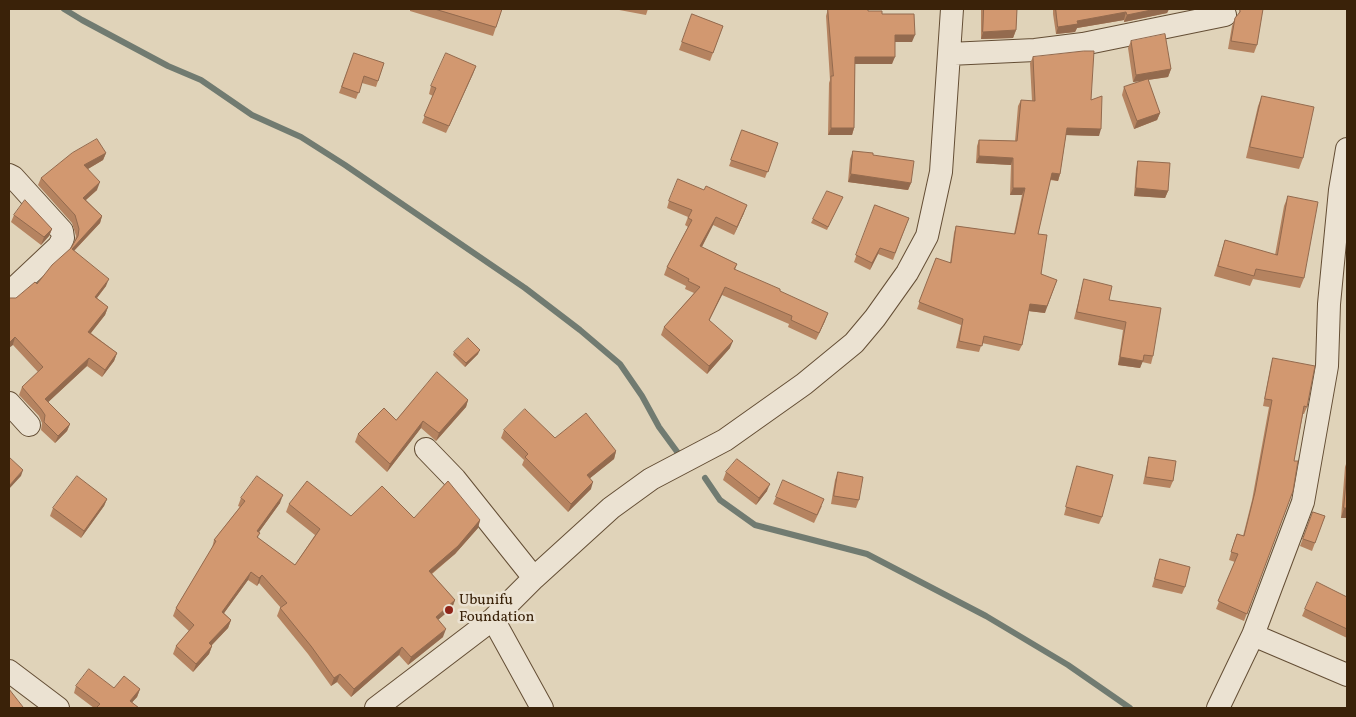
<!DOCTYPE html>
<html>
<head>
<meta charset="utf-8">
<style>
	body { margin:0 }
	#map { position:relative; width:1356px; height:717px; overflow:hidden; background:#e0d3b9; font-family:Vollkorn,serif }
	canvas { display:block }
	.frame { position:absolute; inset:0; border:10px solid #3a2209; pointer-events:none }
</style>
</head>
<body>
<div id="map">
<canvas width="1356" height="717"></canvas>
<div class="frame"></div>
</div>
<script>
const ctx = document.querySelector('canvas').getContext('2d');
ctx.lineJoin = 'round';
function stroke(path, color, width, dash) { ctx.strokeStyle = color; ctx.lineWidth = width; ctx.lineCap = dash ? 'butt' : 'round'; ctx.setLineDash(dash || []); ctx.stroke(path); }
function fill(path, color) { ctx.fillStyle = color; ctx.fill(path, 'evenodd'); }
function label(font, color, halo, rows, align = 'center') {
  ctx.font = font + ' Vollkorn,serif'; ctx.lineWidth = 5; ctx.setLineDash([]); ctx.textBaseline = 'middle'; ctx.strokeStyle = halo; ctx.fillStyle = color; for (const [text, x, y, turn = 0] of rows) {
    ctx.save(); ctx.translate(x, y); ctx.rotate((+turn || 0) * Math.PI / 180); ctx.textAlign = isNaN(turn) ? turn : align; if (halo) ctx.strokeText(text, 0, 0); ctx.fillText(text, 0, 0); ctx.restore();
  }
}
stroke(new Path2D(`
	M64,9L82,20L168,66L201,80L252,115L301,137L345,165L525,288L580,330L620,364L642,396L659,427L678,453
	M705,478L720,500L755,525L867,554L986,616L1068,665L1130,708`), '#717b71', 6);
const minor = new Path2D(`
	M949,54L1035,50L1083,44L1225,15
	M9,175L13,177L62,231L63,238L59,246L9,293
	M9,403L29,425
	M426,449L455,479L534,578
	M493,619L542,708
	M1253,635L1347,675
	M9,671L58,708
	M376,708L493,619L534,578L611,508L651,479L725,440L804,384L854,343L875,318L907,273L927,236L941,172L952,9
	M1218,708L1253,635L1303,502L1327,366L1329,304L1340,190L1347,149`);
stroke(minor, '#644e35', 24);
stroke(minor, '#ebe2d2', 22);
fill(new Path2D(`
	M410,9H502L493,36L410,11Z
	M614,9H648L646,15Z
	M828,9L882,14L912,42H895L892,64H855L854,128L852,135H828L829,83L830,80L826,16Z
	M981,9H1017L1016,30L1013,38L981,39Z
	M1053,9H1169L1167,13L1124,22V20L1077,28L1075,32L1056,34L1053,14Z
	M1240,9H1259L1257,45L1254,53L1228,49L1232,26L1235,18L1238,15Z
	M692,14L723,26L710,61L679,50Z
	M1131,41L1171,69L1168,77L1148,80L1160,113L1157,120L1134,129L1122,95L1124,87L1141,81L1133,82L1128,48Z
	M354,53L384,63L376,87L362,83L356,99L339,93Z
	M1033,57L1091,100L1099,136L1066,135L1060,174L1058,181L1050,180L1038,234L1045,313L1029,311L1022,345L1019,351L982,343L979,352L956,348L961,325L917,309L936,258L950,263L954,233L956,226L1014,234L1022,195H1010L1011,165L976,163L977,146L979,140L1015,141L1018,106L1021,100L1032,101L1030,63Z
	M476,66L446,133L422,123L433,96L429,94L431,86Z
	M1262,96L1303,158L1299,169L1246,158L1258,106Z
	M742,130L778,143L765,178L729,166Z
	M853,151L873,155L911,183L908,190L848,182L850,159Z
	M106,153L103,160L88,169L97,190L86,200L102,216L100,223L74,251L106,286L97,298L108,307L105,315L91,333L117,353L114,361L102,377L87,366L48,402L70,424L67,431L55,443L41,430L42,423L39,416L19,395L22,387L38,372L13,345L16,298L37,284L71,248L75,240L76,236L72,223L38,185L41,178Z
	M1138,161L1168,191L1165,198L1134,196L1136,169Z
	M1288,196L1304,278L1300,288L1253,279L1250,286L1214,276L1225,240L1275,255L1284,206Z
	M841,200L827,230L811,223L813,219Z
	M669,201L744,213L734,235L713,225L702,247L737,264L735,270L780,291L825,321L816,340L788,327L789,324L722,295L709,320L730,348L707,374L661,335L664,327L694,293L685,289L686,286L664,275L667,267L688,227L685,225L688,217L667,208Z
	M875,205L909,218L893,260L878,254L870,270L854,262Z
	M14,215L52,229L49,236L41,245L11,222Z
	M1084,279L1109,300L1153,356L1151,364L1142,362L1140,368L1118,365L1123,330L1074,319Z
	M454,352L478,354L465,367L453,355Z
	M1273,358L1307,407L1304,414H1303L1294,461L1293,491L1244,621L1216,609L1235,562L1229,560L1234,542L1237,534L1243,536L1252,500L1269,407L1263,406L1271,365Z
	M468,400L466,407L436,441L421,428L387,472L355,442L358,434Z
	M504,430L555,438L616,451L614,459L590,478L591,489L568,512L522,465L524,460L501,438Z
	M1149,457L1173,481L1170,488L1143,484L1147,464Z
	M1347,461V518H1341L1345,467Z
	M1077,466L1102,517L1099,524L1064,515Z
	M726,472L767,491L756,505L723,480Z
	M838,472L859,500L856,508L831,504L835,480Z
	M776,497L822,506L814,523L773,504Z
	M241,498L280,503L259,532L258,538L295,565L315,535L286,512L289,504L351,516L480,520L478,528L455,554L432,574L455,600L452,608L438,620L443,637L408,665L399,655L351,697L337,682L331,686L308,654L277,616L280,608H281L259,583L257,586L248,580L224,613L231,620L228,628L212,645V646L209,654L193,672L173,654L176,646L189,631L173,616L176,608L212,548L214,540L240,507L238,506Z
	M107,499L104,506L81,538L50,516L53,508Z
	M1313,512L1325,516L1312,551L1300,546Z
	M1160,559L1185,587L1182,594L1152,587Z
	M1347,597V638L1302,616L1305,609Z
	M76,686L140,689L137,697L132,702L139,708H94L74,693Z`), '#b58360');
fill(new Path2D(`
	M1156,9H1169L1167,13L1124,22L1127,15Z
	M1126,12L1124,20L1077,28L1075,32L1056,34L1058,27L1077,21Z
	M1016,30L1013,38L981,39L983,32Z
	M895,35H915L912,42H892Z
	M855,57H895L892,64H852Z
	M476,66L473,74L446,133L449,126Z
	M1171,69L1168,77L1133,82L1136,75Z
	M1160,113L1157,120L1134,129L1137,121Z
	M831,128H854L852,135H828Z
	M1067,128L1101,129L1099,136L1065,135Z
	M106,153L103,160L81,173L84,165Z
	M979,156L1013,158L1011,165L976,163Z
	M1052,173L1060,174L1058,181L1049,179Z
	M851,174L911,183L908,190L848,182Z
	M100,182L97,190L80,205L83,198Z
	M1013,188H1025L1022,195H1010Z
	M1136,188L1168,191L1165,198L1134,196Z
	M747,205L744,213L734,235L737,227Z
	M102,216L100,223L69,256L72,249Z
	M716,217L713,225L698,254L700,246Z
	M52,229L49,236L41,245L44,237Z
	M880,248L878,254L870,270L872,263Z
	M109,279L106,286L92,304L95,297Z
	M1057,280L1045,313L1028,311L1030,304Z
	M725,287L722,295L706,327L709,320Z
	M108,307L105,315L86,339L88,332Z
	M828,313L825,321L816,340L819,333Z
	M15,337L13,345L9,348V343Z
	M733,341L730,348L707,374L709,366Z
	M480,350L478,354L465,367L466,363Z
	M117,353L114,361L102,377L105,370Z
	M1120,357L1143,361L1140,368L1118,365Z
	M89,358L87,366L43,407L45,399Z
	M468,400L466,407L436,441L439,433Z
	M423,421L421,428L387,472L390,464Z
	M70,424L67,431L55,443L58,436Z
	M616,451L614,459L584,483L587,475Z
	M23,470L21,476L9,489V486Z
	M593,482L591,489L568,512L571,504Z
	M770,484L767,491L756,505L759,498Z
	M283,495L280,503L254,539L257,531Z
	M107,499L104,506L81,538L84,531Z
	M1344,508H1347V518H1341Z
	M480,520L478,528L455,554L426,578L429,571Z
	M251,572L248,580L219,620L222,612Z
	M262,575L259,583L257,586L259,578Z
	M455,600L452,608L433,624L436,617Z
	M231,620L228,628L206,651L209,643Z
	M446,629L443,637L408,665L411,657Z
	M212,646L209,654L193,672L196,664Z
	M402,647L399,655L351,697L354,689Z
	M340,674L337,682L331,686L334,678Z
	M140,689L137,697L127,708L130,701Z`), '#936a4e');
const building = new Path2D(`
	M435,9H502L496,27Z
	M828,9H868V11H882V14H914L915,35H895V57H855L854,128H831V76H833Z
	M984,9H1017L1016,30L983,32Z
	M1056,9H1156L1127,15L1126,12L1077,21L1078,24L1058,27Z
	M1240,9H1263L1257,45L1231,41L1235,18L1240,12Z
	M692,14L723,26L713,53L682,42Z
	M1165,34L1171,69L1136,75L1131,41Z
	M1084,51H1094L1091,100L1102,96L1101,129L1067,128L1060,174L1052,173L1038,234L1047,235L1041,274L1057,280L1047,306L1030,304L1022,345L984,336L982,346L959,341L963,319L919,302L936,258L951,263L956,226L1015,234L1025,188H1013V158L979,156V140L1017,141L1021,100L1035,101L1033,57Z
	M354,53L384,63L378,81L364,76L359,93L342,87Z
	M446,53L476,66L449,126L424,116L436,88L431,86Z
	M1148,79L1160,113L1137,121L1124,87Z
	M1262,96L1314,107L1303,158L1250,147Z
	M742,130L778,143L768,172L731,160Z
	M97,139L106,153L84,165L100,182L83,198L102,216L72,249L109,279L95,297L108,307L88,332L117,353L105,370L89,358L45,399L70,424L58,436L44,422L45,415L41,409L22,387L43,367L15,337L9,343V298H16L35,282L37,284L52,265L71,248L78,236L79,229L75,215L41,178L72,153Z
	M853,151L873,153V155L914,161L911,183L851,174Z
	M1138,161L1170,163L1168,191L1136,188Z
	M678,179L704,190L706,186L747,205L737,227L716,217L700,246L737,264L734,269L780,289V291L828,313L819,333L791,320L792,316L725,287L709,320L733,341L709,366L664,327L700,287L688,281L689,279L667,267L692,220L688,218L692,210L669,201Z
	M827,191L843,197L828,227L813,219Z
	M1288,196L1318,202L1304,278L1256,269L1254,276L1218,266L1225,240L1277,255Z
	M25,200L52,229L44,237L14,215Z
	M875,205L909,218L895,253L880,248L872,263L856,255Z
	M1084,279L1112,286L1109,300L1161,308L1153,356L1144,355L1143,361L1120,357L1126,322L1077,312Z
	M468,338L480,350L466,363L454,352Z
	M1273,358L1315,366L1307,407L1304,406L1294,461H1298L1293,491L1247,614L1218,601L1238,554L1231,552L1237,534L1244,536L1255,492L1272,400L1265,399Z
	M437,372L468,400L439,433L423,421L390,464L358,434L384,408L396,420Z
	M525,409L555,438L586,413L616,451L587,475L593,482L571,504L525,457L528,454L504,430Z
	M9,457L23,470L9,486Z
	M1149,457L1176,461L1173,481L1146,477Z
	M737,459L770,484L759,498L726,472Z
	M1077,466L1113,475L1102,517L1066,507Z
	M1347,471V508H1344Z
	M838,472L863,477L859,500L834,496Z
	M77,476L107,499L84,531L53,508Z
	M257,476L283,495L257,531L260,533L257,537L295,565L320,529L289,504L307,481L351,516L382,486L414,518L448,481L480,520L458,546L429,571L455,600L436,617L446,629L411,657L402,647L354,689L340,674L334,678L311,646L280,608L287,603L262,575L259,578L251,572L222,612L231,620L209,643L212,646L196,664L176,646L194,625L176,608L216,541L214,540L245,501L241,498Z
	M783,480L824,499L817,515L776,497Z
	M1313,512L1325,516L1315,543L1303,539Z
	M1160,559L1190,567L1185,587L1155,579Z
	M1317,582L1347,597V629L1305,609Z
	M89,669L114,688L124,676L140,689L130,701L139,708H96L100,704L76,686Z
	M9,689L23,707L22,708H9Z`);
fill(building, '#d29870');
stroke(building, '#936a4e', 1);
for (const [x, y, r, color] of [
	[449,610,5,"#8f2418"]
]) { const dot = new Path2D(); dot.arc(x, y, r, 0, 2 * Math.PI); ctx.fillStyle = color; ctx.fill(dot); stroke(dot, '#ebe2d2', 2); }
label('15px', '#3a2209', '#ebe2d2', [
	["Ubunifu",459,601],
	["Foundation",459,618]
], 'left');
</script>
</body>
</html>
